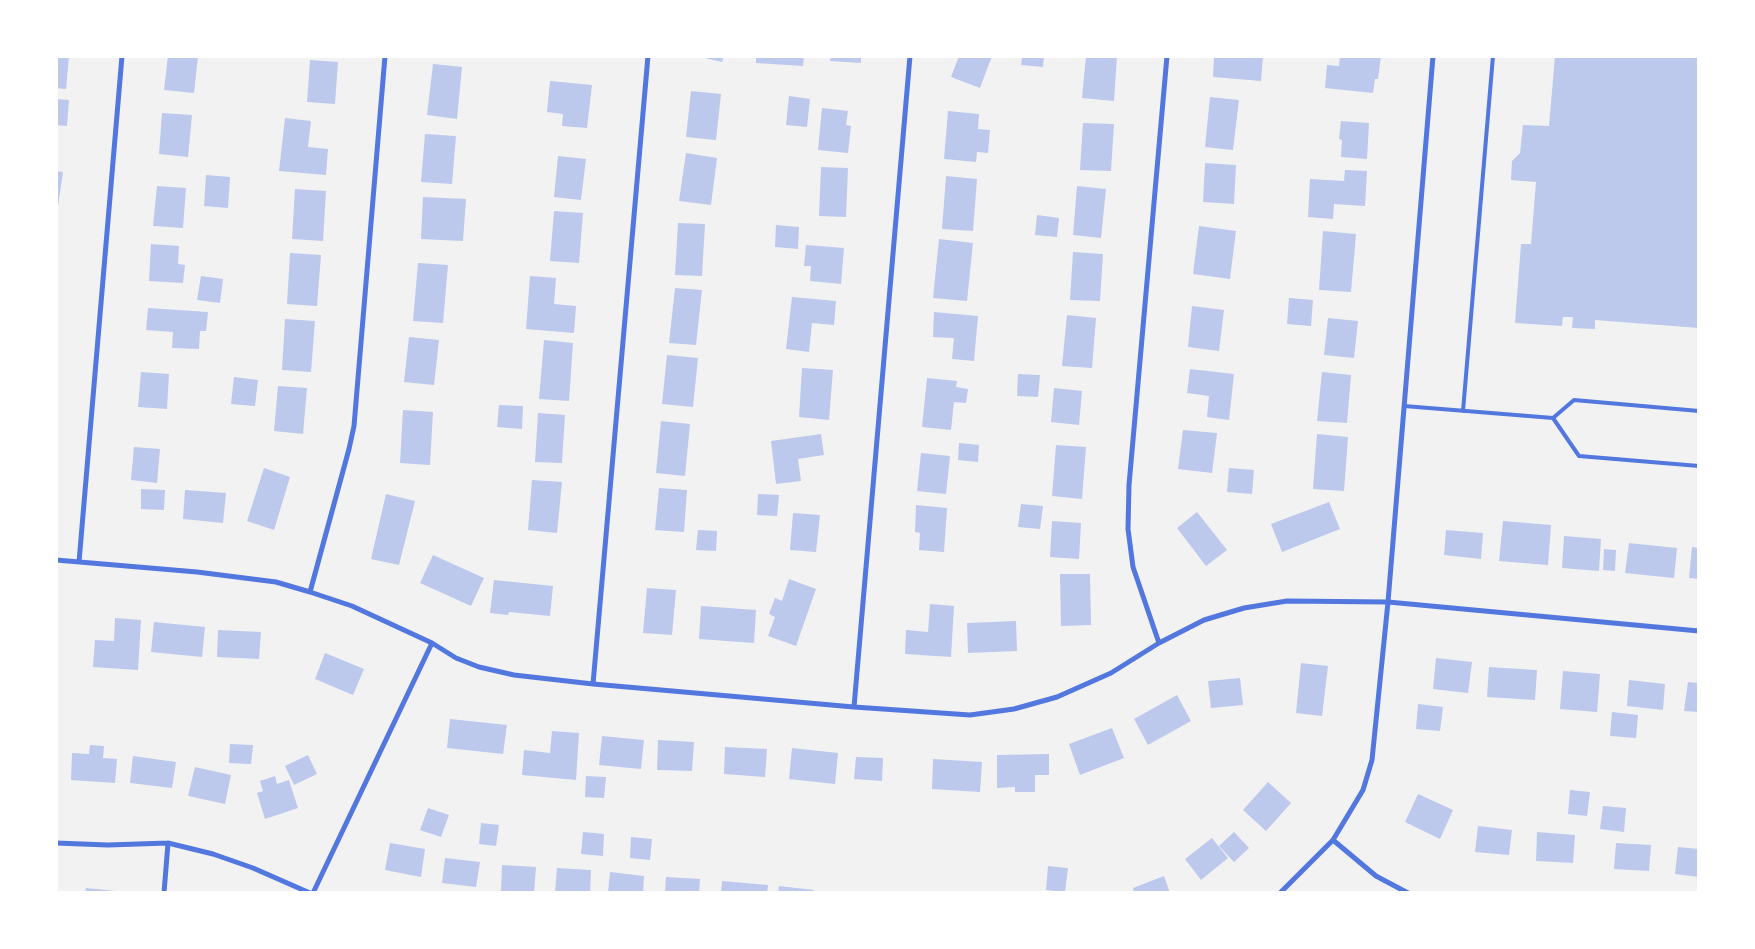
<!DOCTYPE html>
<html>
<head>
<meta charset="utf-8">
<style>
	body { margin:0 }
	#map { position:relative; width:1755px; height:949px; overflow:hidden; background:#f2f2f2; font-family:"Space Grotesk",sans-serif }
	canvas { display:block }
	.frame { position:absolute; inset:0; border:58px solid #fff; pointer-events:none }
</style>
</head>
<body>
<div id="map">
<canvas width="1755" height="949"></canvas>
<div class="frame"></div>
</div>
<script>
const ctx = document.querySelector('canvas').getContext('2d');
ctx.lineJoin = 'round';
function fill(path, color) { ctx.fillStyle = color; ctx.fill(path, 'evenodd'); }
function stroke(path, color, width, dash) { ctx.strokeStyle = color; ctx.lineWidth = width; ctx.lineCap = dash ? 'butt' : 'round'; ctx.setLineDash(dash || []); ctx.stroke(path); }
fill(new Path2D(`
	M56,56H69L66,89L56,88Z
	M168,56H198L194,93L164,90Z
	M697,56H724L722,62Z
	M756,56H804L803,66L756,63Z
	M831,56H861V63L830,61Z
	M959,56H992L980,88L951,77Z
	M1022,56H1044L1043,67L1021,65Z
	M1086,56H1117L1114,101L1082,98Z
	M1214,56H1263L1261,81L1213,77Z
	M1340,56H1381L1378,79H1375L1373,93L1325,88L1327,65L1339,66Z
	M1555,56H1699V328L1595,320V329L1572,328L1573,317H1563L1562,326L1515,323L1521,244H1531L1536,182L1511,180L1512,161L1520,153L1523,125L1549,126Z
	M310,60L338,62L335,104L307,102Z
	M433,64L462,67L457,119L427,115Z
	M550,81L592,85L587,128L562,126L563,114L547,112Z
	M691,91L721,94L716,140L686,137Z
	M789,96L810,99L807,127L786,125Z
	M1210,97L1239,100L1233,150L1205,147Z
	M56,99L69,100L67,126L56,125Z
	M822,108L848,111L846,125L851,126L848,153L818,150Z
	M948,111L979,114L978,129L990,130L988,153L977,152L976,162L944,159Z
	M162,113L192,115L188,157L159,154Z
	M285,118L311,121L308,147L328,149L326,175L279,171Z
	M1341,121L1369,123L1367,159L1341,157L1342,140L1339,139Z
	M1083,123L1114,124L1111,171L1080,170Z
	M425,134L456,136L452,184L421,182Z
	M686,153L717,158L711,205L679,201Z
	M558,156L586,159L581,200L554,197Z
	M1205,163L1236,165L1234,204L1203,202Z
	M821,167L848,168L846,217L819,216Z
	M1345,170L1367,171L1365,206L1334,204L1333,219L1308,217L1310,179L1344,181Z
	M56,171L63,172L57,213H56Z
	M206,175L230,177L228,208L204,206Z
	M946,176L977,179L973,231L942,229Z
	M157,186L186,188L183,228L153,226Z
	M1077,186L1106,189L1101,238L1073,235Z
	M295,189L326,191L323,241L292,239Z
	M423,197L466,199L463,241L421,239Z
	M554,211L583,213L579,263L550,261Z
	M1037,215L1059,218L1057,237L1035,235Z
	M678,223L705,224L702,276L675,275Z
	M776,225L799,227L798,249L775,247Z
	M1199,226L1236,231L1230,279L1193,274Z
	M1323,231L1356,234L1351,292L1319,290Z
	M939,239L973,243L967,301L933,298Z
	M151,244L179,246L178,264L185,265L183,283L149,281Z
	M806,245L844,248L841,284L810,281L811,266H804Z
	M1073,252L1103,254L1100,301L1070,300Z
	M290,253L321,255L317,306L287,304Z
	M418,263L448,265L443,323L413,321Z
	M201,276L223,279L220,303L197,300Z
	M530,276L556,278L554,304L576,306L574,333L526,329Z
	M675,288L702,290L696,345L669,343Z
	M792,297L836,301L834,325L812,323L809,352L786,349Z
	M1289,298L1313,300L1311,326L1287,324Z
	M1192,306L1224,310L1219,351L1188,347Z
	M148,308L208,312L206,331H200L199,349L172,348L173,332L146,330Z
	M934,312L978,316L974,361L952,359L954,338L933,337Z
	M1067,315L1096,318L1092,368L1062,366Z
	M1328,318L1358,321L1354,358L1324,355Z
	M285,319L315,321L311,372L282,370Z
	M409,337L439,340L434,385L404,382Z
	M544,340L573,343L569,401L539,399Z
	M667,355L698,358L693,407L662,404Z
	M802,368L833,370L829,420L799,417Z
	M1190,369L1234,374L1229,420L1207,417L1209,396L1187,393Z
	M141,372L169,374L167,409L138,407Z
	M1322,372L1351,375L1347,423L1317,421Z
	M1018,374L1040,375L1038,397L1017,396Z
	M234,377L258,380L255,406L231,404Z
	M927,378L957,381L956,387L968,389L966,403L954,402L951,430L922,427Z
	M278,386L307,388L303,434L274,431Z
	M1054,388L1082,391L1079,425L1051,422Z
	M499,405L523,406L522,429L497,427Z
	M403,410L433,412L430,465L400,463Z
	M538,413L565,415L562,463L535,462Z
	M661,421L690,424L685,476L656,473Z
	M1183,430L1217,433L1212,473L1178,469Z
	M821,434L824,455L798,459L801,481L776,484L771,441Z
	M1317,434L1348,437L1344,491L1313,489Z
	M959,443L979,445L978,462L958,460Z
	M1056,445L1086,447L1082,499L1052,496Z
	M134,447L160,449L157,483L131,480Z
	M921,453L950,456L946,494L917,491Z
	M264,468L290,477L274,530L247,521Z
	M1229,468L1254,470L1252,494L1227,492Z
	M532,480L562,482L557,533L528,530Z
	M659,488L687,490L684,532L655,530Z
	M141,489L165,490L164,510L141,509Z
	M185,490L226,493L223,523L183,519Z
	M386,494L415,501L399,565L371,559Z
	M758,494L779,495L777,516L757,515Z
	M1329,502L1340,529L1282,552L1271,524Z
	M1021,504L1043,506L1040,529L1018,527Z
	M916,505L947,508L944,552L919,550L920,533L915,532Z
	M1197,512L1227,550L1206,566L1177,528Z
	M793,513L820,515L816,552L790,550Z
	M1052,521L1081,523L1079,559L1050,557Z
	M1503,521L1551,525L1548,565L1499,561Z
	M698,530L717,531L716,551L696,550Z
	M1446,530L1483,533L1481,559L1444,555Z
	M1564,536L1601,539L1599,571L1562,568Z
	M1629,543L1677,548L1674,578L1625,573Z
	M1692,547L1699,548V579L1689,578Z
	M1604,549L1616,550L1615,571L1603,570Z
	M433,555L484,578L471,606L420,583Z
	M1060,574H1090L1091,625L1061,626Z
	M789,579L816,589L796,646L768,636L775,617L769,614L775,598L782,601Z
	M494,580L553,586L550,616L509,612L508,615L490,613Z
	M647,588L676,590L672,635L643,633Z
	M930,604L954,606L951,657L905,654L906,630L928,632Z
	M701,606L756,610L754,643L699,639Z
	M115,618L141,620L138,670L93,667L95,640L114,641Z
	M1016,621L1017,651L968,653L967,623Z
	M154,622L205,627L202,657L151,652Z
	M218,630L261,632L259,659L217,657Z
	M325,653L364,669L353,695L315,679Z
	M1436,658L1472,662L1468,693L1433,689Z
	M1301,663L1328,666L1322,716L1296,713Z
	M1489,667L1537,670L1535,700L1487,697Z
	M1563,671L1600,674L1597,712L1560,709Z
	M1240,678L1243,705L1211,708L1208,681Z
	M1629,680L1665,684L1663,710L1627,706Z
	M1688,682L1699,683V712L1684,711Z
	M1177,695L1191,721L1148,745L1134,719Z
	M1418,704L1443,707L1440,731L1416,729Z
	M1612,712L1638,715L1636,738L1610,736Z
	M450,719L507,725L503,754L447,748Z
	M1112,728L1124,758L1080,775L1069,744Z
	M552,731L579,733L576,780L522,775L524,750L550,753Z
	M602,736L644,740L641,769L599,765Z
	M658,740L694,742L692,771L657,770Z
	M230,744L253,745L251,764L229,763Z
	M90,745L104,746L103,758L117,759L115,783L71,780L72,753L89,754Z
	M725,747L767,749L765,777L724,774Z
	M792,748L838,753L835,784L789,779Z
	M1049,754V775H1035V792H1015V787L997,788V755Z
	M308,755L317,774L294,785L285,766Z
	M133,756L176,762L172,788L130,783Z
	M856,757L883,758L882,781L854,779Z
	M933,759L982,762L980,792L932,789Z
	M195,767L231,775L225,804L188,796Z
	M275,776L277,784L289,780L298,808L265,819L257,793L263,791L260,781Z
	M586,776L606,777L604,798L585,797Z
	M1268,782L1291,803L1266,831L1243,810Z
	M1570,790L1590,792L1587,816L1568,814Z
	M1418,794L1453,810L1440,839L1405,822Z
	M1603,806L1626,808L1624,832L1600,829Z
	M428,808L449,815L441,837L420,830Z
	M481,823L499,825L496,846L479,844Z
	M1478,826L1512,830L1509,855L1475,852Z
	M583,832L604,834L603,856L581,854Z
	M1234,832L1249,848L1234,862L1219,846Z
	M1537,832L1575,835L1573,863L1536,861Z
	M631,837L652,839L650,860L630,858Z
	M1212,838L1228,858L1201,880L1185,859Z
	M390,843L425,849L421,877L385,870Z
	M1616,843L1651,845L1649,871L1614,869Z
	M1678,847L1699,849V877L1675,874Z
	M445,858L480,862L476,887L442,883Z
	M502,865L536,867L534,893L501,891Z
	M1048,866L1068,868L1065,892L1046,890Z
	M557,868L591,870L590,893H555Z
	M610,872L644,876L643,893H608Z
	M1164,876L1170,893H1134L1133,888Z
	M666,877L700,879L699,893H665Z
	M722,881L768,885L767,893H721Z
	M779,886L814,890L813,893H778Z
	M86,888L115,891V893H85Z`), '#bdc9ec');
stroke(new Path2D(`
	M1404,406L1553,418L1574,400L1699,411
	M1463,411L1493,56
	M1553,418L1579,456L1699,466`), '#5277de', 4);
stroke(new Path2D(`
	M56,560L197,572L276,582L310,592L352,606L432,643L456,658L479,667L514,675L593,684L854,707L970,715L1014,709L1057,697L1111,673L1159,643L1204,620L1244,608L1287,601L1388,602L1699,631
	M79,562L122,56
	M310,592L349,449L354,426L385,56
	M1159,643L1133,567L1128,529L1129,485L1167,56
	M593,684L648,56
	M854,707L910,56
	M1333,840L1363,790L1372,760L1388,602L1433,56
	M56,843L108,845L168,843L213,854L253,868L310,893
	M164,893L168,843
	M313,893L432,643
	M1280,893L1333,840L1376,876L1408,893`), '#5277de', 5);
</script>
</body>
</html>
